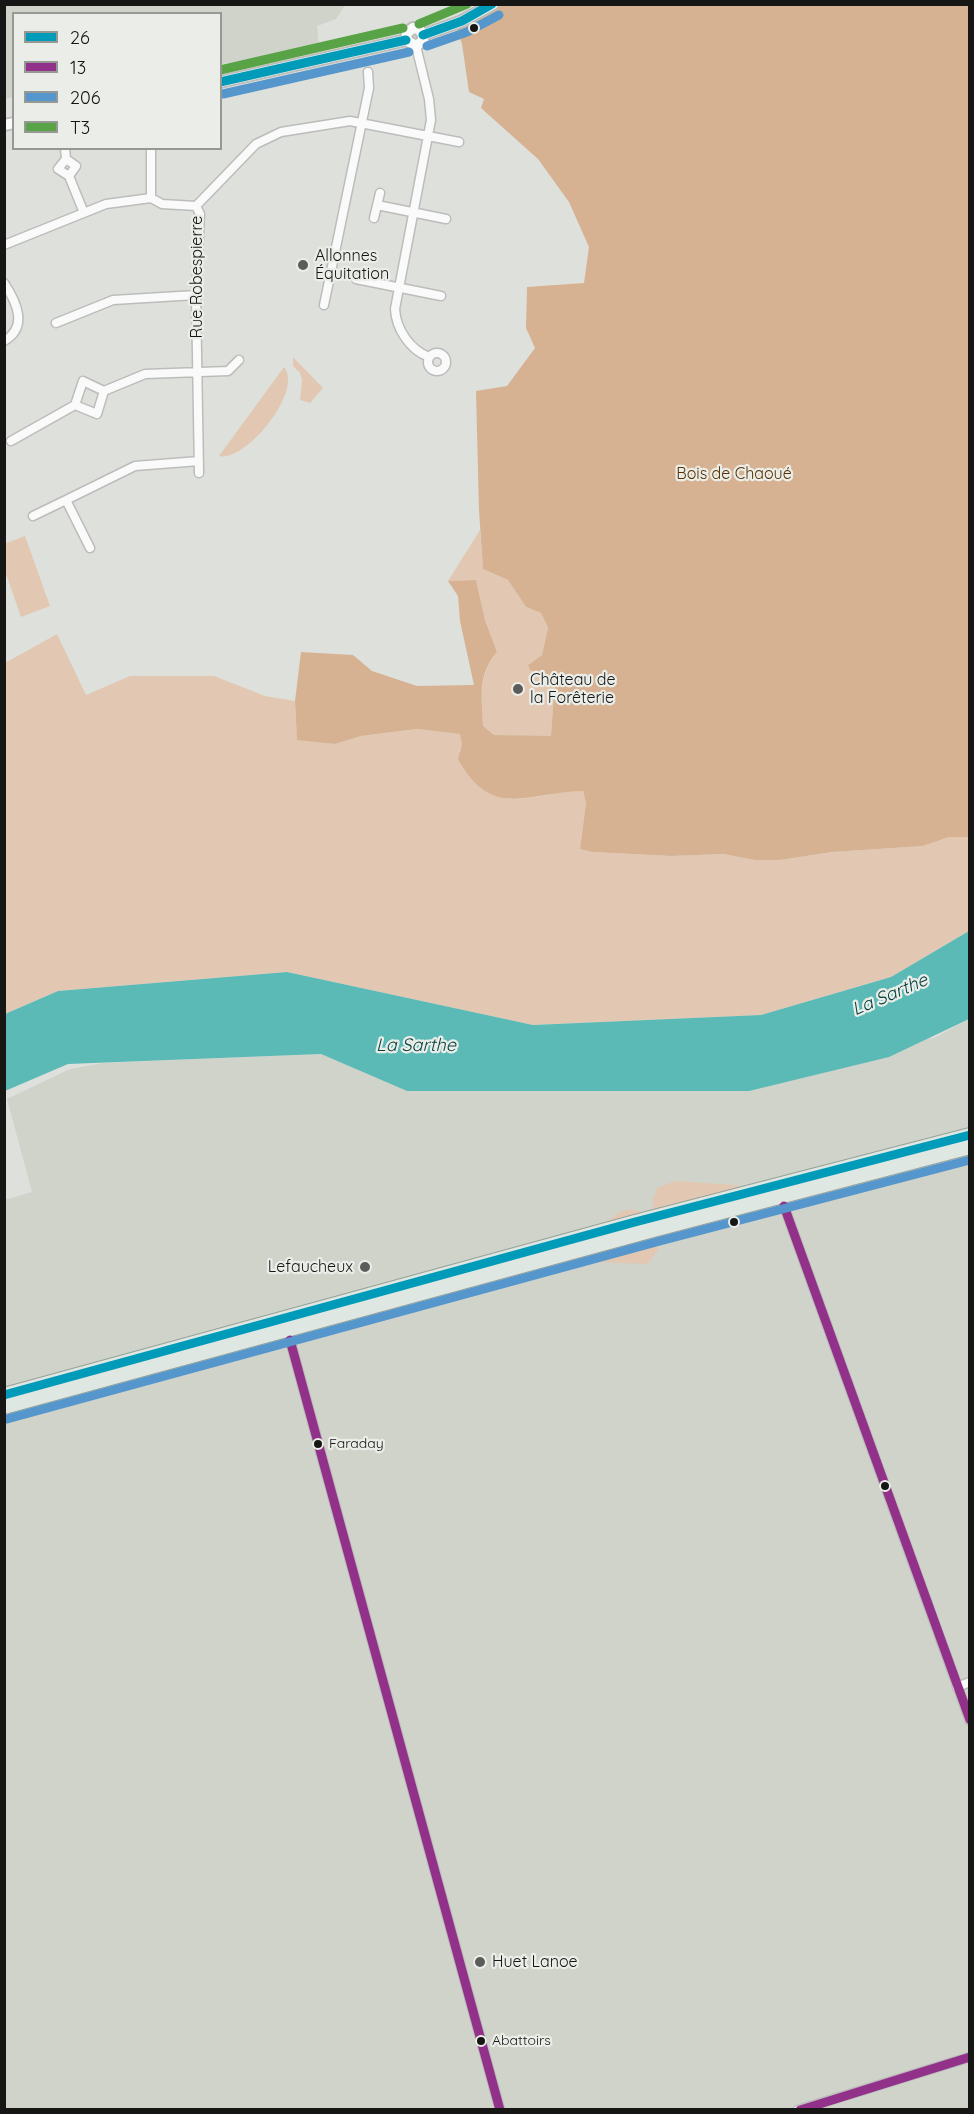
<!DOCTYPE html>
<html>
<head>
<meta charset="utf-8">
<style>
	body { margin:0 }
	#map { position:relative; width:974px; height:2114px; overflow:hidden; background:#dee0dc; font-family:Quicksand,sans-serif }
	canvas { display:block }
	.frame { position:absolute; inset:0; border:6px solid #161614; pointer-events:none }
	.legend { position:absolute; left:12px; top:12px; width:210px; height:138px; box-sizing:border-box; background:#ebeee8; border:2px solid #969893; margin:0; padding:8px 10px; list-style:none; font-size:18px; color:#161614 }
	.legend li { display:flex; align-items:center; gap:12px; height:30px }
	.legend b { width:30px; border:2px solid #969893 }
</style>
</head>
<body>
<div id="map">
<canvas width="974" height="2114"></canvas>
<div class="frame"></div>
<ul class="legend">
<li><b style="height:8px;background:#009bb9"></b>26</li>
<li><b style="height:8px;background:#923189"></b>13</li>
<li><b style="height:8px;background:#5596cc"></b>206</li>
<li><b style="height:8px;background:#58a346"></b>T3</li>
</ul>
</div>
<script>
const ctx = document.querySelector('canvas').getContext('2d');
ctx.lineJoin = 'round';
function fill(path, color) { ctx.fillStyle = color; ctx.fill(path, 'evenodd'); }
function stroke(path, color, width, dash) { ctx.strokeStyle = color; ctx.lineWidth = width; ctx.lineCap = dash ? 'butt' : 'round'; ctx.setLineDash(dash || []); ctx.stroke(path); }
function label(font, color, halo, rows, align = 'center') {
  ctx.font = font + ' Quicksand,sans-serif'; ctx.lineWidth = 4.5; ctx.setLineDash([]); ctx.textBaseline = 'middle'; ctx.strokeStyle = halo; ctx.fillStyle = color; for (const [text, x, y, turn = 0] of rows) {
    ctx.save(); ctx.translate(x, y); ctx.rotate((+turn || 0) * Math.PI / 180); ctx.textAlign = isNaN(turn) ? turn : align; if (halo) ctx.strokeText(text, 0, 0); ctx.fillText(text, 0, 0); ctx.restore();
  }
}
fill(new Path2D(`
	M5,4H345V5L336,19L317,26L319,47L221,64L220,14H14L13,97L5,99Z
	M969,1019V2109L5,2110L4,1200L32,1192L7,1099L70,1069L103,1063L321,1054L407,1091L934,1038Z`), '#cfd3ca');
fill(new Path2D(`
	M293,357L323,388L310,403L300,400L302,380L300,373L293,366Z
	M284,367C304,391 245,463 219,456Z
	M480,530L483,569L508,580L526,607L541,613L548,629L542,655L528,665L531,670L555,676L551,737L494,735L483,726C482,697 478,675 497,652L485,620L476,580L448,581Z
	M25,536L50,606L21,617L5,571L4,544Z
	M57,634L86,695L130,676H214L265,696L295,701L297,739L335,744L361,736L417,729L461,734L463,744L459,751L509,799C534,799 558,791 583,791L586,803L580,849L592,852L671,856L723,854L755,860H780L832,852L923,846L949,837H969V931L891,977L761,1015L533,1025L287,972L58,991L5,1014V663Z
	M675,1181L736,1185L758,1190L595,1233C616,1214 624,1201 653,1217V1199L657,1188Z
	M724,1211C697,1237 693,1244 657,1229L658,1249L648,1264L542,1260Z`), '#e2c8b2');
fill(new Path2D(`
	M493,4L969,5V837H949L923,846L832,852L780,860H755L723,854L671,856L592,852L580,849L586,803L583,791C527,792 492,821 458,759L462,744L460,734L417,729L361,736L335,744L297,740L295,701L301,652L353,655L372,671L417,686L474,685L460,621L458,596L448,581L476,580L485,620L497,652C477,675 482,697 483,726L494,735L551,736L555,677L530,670L528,665L542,655L548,628L541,613L526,607L508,580L483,569L479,510L476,391L507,386L535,348L526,328L527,287L584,283L589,247L569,202L538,159L481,108L484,99L469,92L462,44L455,24Z`), '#d6b292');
fill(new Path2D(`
	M969,931V1019L889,1057L749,1091H407L321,1054L68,1064L5,1091V1014L58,991L287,972L533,1025L761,1015L891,977Z`), '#5bbab6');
const minor = new Path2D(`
	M416,46L429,99L431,120L395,309C396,329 410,350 429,357
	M65,148L66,159
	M69,176L58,169L66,159L76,166L69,176L84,213
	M151,198V148
	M377,205L446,219
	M196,206L256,144L281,132L350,121L459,142
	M196,206L200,214L196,295L199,473
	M374,218L380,193
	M4,245L106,204L151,198L162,204L196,206
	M356,279L441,296
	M4,283C16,301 29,327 4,341
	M324,305L369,88L368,72
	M56,323L113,300L196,295
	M428 362a9 9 0 1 1 18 0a9 9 0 1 1-18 0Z
	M104,391L83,381L75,405L97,414L104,391L145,374L228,371L239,360
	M11,441L75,405
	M33,516L66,500
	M90,548L66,500L135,466L199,461
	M784,1206L970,1721
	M290,1340L500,2110
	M957,1687L970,1682
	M798,2110L970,2057`);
const tertiary = new Path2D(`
	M423,35L462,21L493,4
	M406,40L407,33L413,28L419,29L423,35
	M406,40L416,46L423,41V35
	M220,82L406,40
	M4,125L14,123`);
const primary = new Path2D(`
	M4,1395L635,1222L970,1135
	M4,1407L657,1229L970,1147`);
stroke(minor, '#bcbdbb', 11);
stroke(tertiary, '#bcbdbb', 14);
stroke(primary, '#94a199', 16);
stroke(minor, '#fafafa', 8);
stroke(tertiary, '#fafafa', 10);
stroke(primary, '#dfe7e2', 14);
stroke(new Path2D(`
	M423,35L462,21L492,4
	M220,82L406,40
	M4,1395L635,1222L970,1135`), '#009bb9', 9);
stroke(new Path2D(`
	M784,1206L970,1720
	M290,1340L500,2110
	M800,2110L970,2057`), '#923189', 9);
stroke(new Path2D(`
	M427,46L467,32L499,15
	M223,94L409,52
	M7,1419L660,1241L970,1160`), '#5596cc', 9);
stroke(new Path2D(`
	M419,24L467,4
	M220,70L403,28`), '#58a346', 9);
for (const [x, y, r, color] of [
	[474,28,5,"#161614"],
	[303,265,6,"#5c5d5a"],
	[518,689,6,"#5c5d5a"],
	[734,1222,5,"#161614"],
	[365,1267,6,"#5c5d5a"],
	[318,1444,5,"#161614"],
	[885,1486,5,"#161614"],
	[480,1962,6,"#5c5d5a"],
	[481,2041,5,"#161614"]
]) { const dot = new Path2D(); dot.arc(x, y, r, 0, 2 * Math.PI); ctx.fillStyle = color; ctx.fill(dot); stroke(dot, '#ebeee8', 2); }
label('14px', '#161614', '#ebeee8', [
	["Faraday",329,1444],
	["Abattoirs",492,2041]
], 'left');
label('16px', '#161614', '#ebeee8', [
	["Allonnes",315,256],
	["Équitation",315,274],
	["Château de",530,680],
	["la Forêterie",530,698],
	["Lefaucheux",353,1267,"right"],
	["Huet Lanoe",492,1962]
], 'left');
label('16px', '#161614', '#ebeee8', [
	["Rue Robespierre",197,277,-90]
]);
label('16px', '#592e00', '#ebeee8', [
	["Bois de Chaoué",734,474]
]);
label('italic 18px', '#074140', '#ebeee8', [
	["La Sarthe",890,995,-23],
	["La Sarthe",416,1046]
]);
</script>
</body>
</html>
